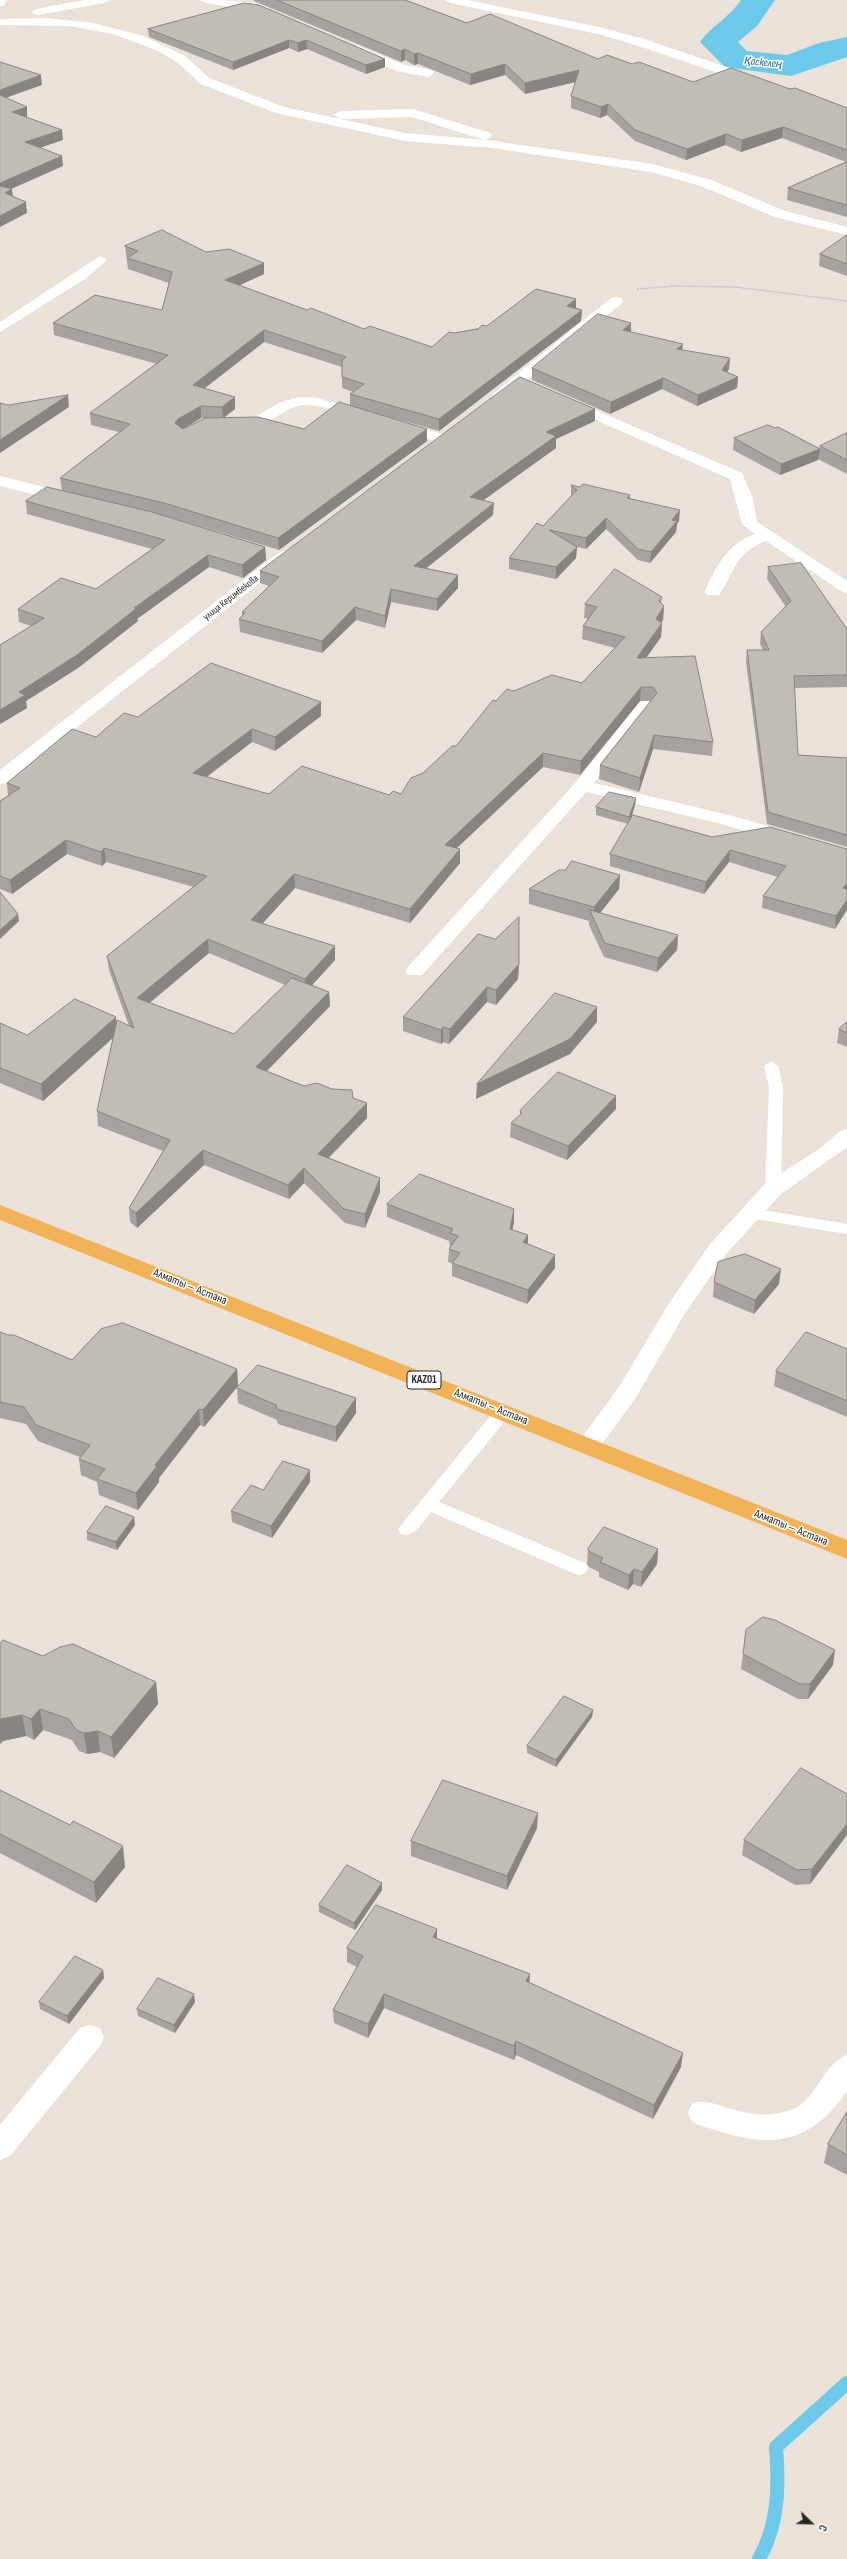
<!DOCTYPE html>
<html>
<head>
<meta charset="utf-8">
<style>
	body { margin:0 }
	#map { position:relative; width:847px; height:2559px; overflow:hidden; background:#eae2d9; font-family:"Sofia Sans Condensed",sans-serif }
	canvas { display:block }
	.north { position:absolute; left:791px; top:2503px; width:40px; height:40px; -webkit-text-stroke:3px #fff; paint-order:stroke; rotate:113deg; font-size:11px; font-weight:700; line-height:16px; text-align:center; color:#272727 }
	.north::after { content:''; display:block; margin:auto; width:14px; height:18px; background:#272727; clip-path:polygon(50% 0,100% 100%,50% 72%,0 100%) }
</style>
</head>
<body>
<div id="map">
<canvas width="847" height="2559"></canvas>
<div class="north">С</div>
</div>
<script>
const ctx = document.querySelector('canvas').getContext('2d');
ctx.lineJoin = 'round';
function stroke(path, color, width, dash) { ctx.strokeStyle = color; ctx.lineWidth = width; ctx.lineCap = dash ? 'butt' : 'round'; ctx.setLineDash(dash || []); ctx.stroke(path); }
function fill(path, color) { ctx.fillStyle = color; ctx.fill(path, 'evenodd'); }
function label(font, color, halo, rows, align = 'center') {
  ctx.font = font + ' "Sofia Sans Condensed",sans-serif'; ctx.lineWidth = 3; ctx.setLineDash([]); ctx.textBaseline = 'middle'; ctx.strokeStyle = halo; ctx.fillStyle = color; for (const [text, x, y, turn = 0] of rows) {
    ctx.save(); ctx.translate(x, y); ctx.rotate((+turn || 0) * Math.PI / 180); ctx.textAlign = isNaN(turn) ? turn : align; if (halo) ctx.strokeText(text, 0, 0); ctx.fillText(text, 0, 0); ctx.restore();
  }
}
stroke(new Path2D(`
	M759,2559C779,2523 779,2487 776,2447L847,2383`), '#6dc9ea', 14);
fill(new Path2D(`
	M741,0H775L757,26L738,42L747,51L787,55L819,43L847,37V57L791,76L725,67L700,42C711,26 730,17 741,0Z`), '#6dc9ea');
stroke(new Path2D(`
	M637,289L676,286L735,287L847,301`), '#c3c3c3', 1.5, [2, 1]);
fill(new Path2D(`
	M771,1061L778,1066L783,1087L781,1189L773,1194L765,1189L769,1087L764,1066Z
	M750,1208L847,1224V1234L744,1217L742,1213Z
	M503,1406L509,1408L511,1412L509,1416L439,1502L585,1563L588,1568L585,1573L579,1575L573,1573L431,1512C422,1522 415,1538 401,1534L398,1529L497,1408Z`), '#fff');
fill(new Path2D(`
	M85,0H110L104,3L37,15L31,12L37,9Z
	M200,0C213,0 262,0 270,9L264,12L206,3Z
	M445,0H467L599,27L644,39L756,77L758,80L752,84L748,83L636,45L598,34L451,3Z
	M46,18L93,23L143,36L185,56L209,78L284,107L405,133L485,140L412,117L340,119L334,115L340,111L413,109L490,133L492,136L486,140L652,164L711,180L785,211L847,227V235L775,217L701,186L651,172L493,148L405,141L276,113L201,84L177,62L156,50L113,34L70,26L0,25V19Z
	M358,46L404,65L432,70L434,73L428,77L397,71L354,53V47Z
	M100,256L107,260L85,279L0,332V322Z
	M616,297L621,298L623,301L621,304L504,399H494L492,396L494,393L611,298Z
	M299,397L317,398L366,412L368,415L361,419C342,415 318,401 297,406C283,409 244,445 231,426L233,423L248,421L279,403Z
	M567,398L742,473L753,499L757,522L847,581V593L841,591L766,541C734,553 735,572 719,595H707L705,592C715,567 728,544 755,534L742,524L730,479L562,405L560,402Z
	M398,422L446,435L449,438L441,443L393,429L391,426Z
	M0,476L75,495L77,498L69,503L0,486Z
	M284,551L290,553L292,556L290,559L6,783L0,784V770L278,553Z
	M646,701L652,702L655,706L594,783L729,815L847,849V861L718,823L586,792L422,975H408L405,971L408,967L576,782L640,702Z
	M847,1129V1147L781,1194L726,1254L684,1315L635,1399L596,1452L588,1454L580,1452L576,1446L580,1440L619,1387L668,1305L710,1244L765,1184L822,1147L840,1131Z
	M90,2025L100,2028L104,2037L100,2046L10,2156L0,2160V2125L80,2028Z
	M847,2055V2091C803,2155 757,2146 692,2122L688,2113L692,2104C707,2098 723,2108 739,2111C755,2115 772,2116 788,2111C816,2104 821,2065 847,2055Z`), '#fff');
fill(new Path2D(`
	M0,0H7L4,5L0,6Z`), '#fff');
fill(new Path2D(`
	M0,1205L847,1540V1559L0,1220Z`), '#f2b358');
fill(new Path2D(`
	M254,0H405L467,23L598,59L632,64L693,82L790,89L847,108V217L787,200L788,188L846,162L782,138L741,152L725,145L686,160L635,141L607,115L600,118L571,108V96L576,82L525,94L505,75L470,85L418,64L414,65L405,60L401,62L254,1Z
	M244,3L385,59V67L366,74L307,49L298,52L289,48L233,70L149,37L148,29Z
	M847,235V276L819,266L820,254Z
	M125,246L206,252L264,274L239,285L307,310L364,329L432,347L454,333L576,308L582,310L581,321L439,431L386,416L427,429V441L279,550L163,515L265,547L266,560L243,578L209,567L137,619L138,621L78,668L26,701L27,708L0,724V645L31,626L19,622L18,609L96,589L152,549L27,514L26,501L62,490L60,478L119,432L91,425L90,413L157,364L54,335L53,323L162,310L169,283L128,269ZM264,342L342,367V388L353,392L350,394V406L304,429L225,417L235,409V397L204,389ZM201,418H204L183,429Z
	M631,332L682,350L729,369L727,372L738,377L737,388L697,406L662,389L610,414L532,380V368Z
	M595,409V421L556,439V448L483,500L493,515L426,568L458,575V588L437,611L391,602L385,628L356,620L322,653L240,632L239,619L242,616V612L269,586L260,583V571Z
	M775,428L819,449L820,446L847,433V474L818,459V460L780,475L733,450L734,438Z
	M571,485L580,487L630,495V499L679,521L677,524L676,532L650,563L638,560L606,529L586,549L577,547L576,558L556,579L509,569V558L543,526L571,496Z
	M768,567L847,629V687L794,688L798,755L847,758V847L767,824L746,662L747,650H763L760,644L761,632L786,607L767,579Z
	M662,597L661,603L664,606L663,620L661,623H662L661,637L646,657L713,742L712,756L653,749L639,792L599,779L600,765L651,701H640L580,775L543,767L457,848L460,863L410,923L295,888L262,924L335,946V960L312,985L329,992L330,1006L267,1071L304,1086L353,1098L367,1118L329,1158L380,1178V1192L365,1228L345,1223L304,1183L289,1199L204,1165L137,1228L130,1222L129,1208L163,1151L98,1126L97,1111L113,1038L43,1101L0,1083V1023L27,1035L116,1023L129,1026L109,970L107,956L194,887L106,862L102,866L67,854L12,894L0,889V801L8,796L7,783L96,737L138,717L321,702V716L275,751L252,742L207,777L269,794L389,795L401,794L423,773L456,746L496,701L514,691L582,683L615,648L582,639L583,626L588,619L584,618L585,604ZM209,953L285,985L234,1034L150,1003Z
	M636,798L635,805L631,819L712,837L847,849L835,929L762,908L763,896L778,877L729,862L704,894L610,866V854L628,824L596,815V807Z
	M620,875L619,889L600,913L678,935L677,950L657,972L604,957L589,925V921L529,904V889Z
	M519,964L518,979L496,1005L487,1002L449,1044L443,1042L441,1044L403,1031V1017Z
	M847,1022V1047L837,1043L839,1029Z
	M616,1096V1109L567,1160L510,1137L511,1123L520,1115V1111Z
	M387,1204L514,1222L512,1230L528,1235V1244L555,1255V1268L527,1304L452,1276V1263L448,1262L449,1249L450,1247L449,1241L387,1217Z
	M714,1282L779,1284L754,1314L713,1297Z
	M0,1332L72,1360L237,1369L238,1386L204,1427L200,1425L159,1478V1482L138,1510L99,1495L97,1482L81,1475L79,1459L80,1457L38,1441L26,1424L0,1418Z
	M847,1349V1417L774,1386L776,1371Z
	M237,1388L356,1398V1413L336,1442L278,1424L277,1420L238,1403Z
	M310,1470V1482L272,1538L232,1522L231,1511L263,1490Z
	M135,1525L117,1550L87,1540V1532Z
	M588,1549H658L657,1564L641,1587L633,1584L628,1590L599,1577V1572L589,1567L587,1564Z
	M746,1630L833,1665L808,1699H798L741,1669Z
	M43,1656L156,1682L158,1704L114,1758L100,1752L87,1754L79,1751L72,1740L43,1730L34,1740L26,1736L3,1741Z
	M593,1710L592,1717L556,1767L527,1753V1746Z
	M0,1790L125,1867L96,1903L0,1853Z
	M847,1794V1835L810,1884L795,1885L742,1855L744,1840Z
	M537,1828L507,1890L411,1856V1841Z
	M382,1883V1890L355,1930L319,1912V1905Z
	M437,1939L530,1974L529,1983L681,2067L653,2119L516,2055L514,2060L384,2008L368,2038L334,2023L333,2010L357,1967L347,1962V1948Z
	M103,1970L104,1978L69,2024L40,2009L39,2002Z
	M195,2002L175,2033L138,2016L137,2009Z
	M847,2112V2175L824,2163L828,2144Z`), '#a7a29d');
fill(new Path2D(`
	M289,40V48L233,70V62Z
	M306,40L307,49L298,52V43Z
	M405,49V60L401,62V51Z
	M418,53V64L414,65V54Z
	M385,59V67L366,74V65Z
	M505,64V75L470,85L471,74Z
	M579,70V81L525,94V83Z
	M41,75L42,85L0,100V90Z
	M608,104L607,115L600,118L601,107Z
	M27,107V117L13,122L12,112Z
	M783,127L782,138L741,152L742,140Z
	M62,130L63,140L25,153V142Z
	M726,134L725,145L686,160L687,149Z
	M62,156L63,166L0,194V183Z
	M12,189L13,199L5,193Z
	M26,202L27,213L0,227V216Z
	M264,263V274L225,292V280Z
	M576,299V310L567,306Z
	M582,310L581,321L439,431V419Z
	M631,323V334L623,330Z
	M264,330V342L193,397V385Z
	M683,344L682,355L677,349Z
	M730,358L729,369L722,381V370Z
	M738,377L737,388L697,406L698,395Z
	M663,378L662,389L610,414L611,402Z
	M68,395L69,407L0,453V440Z
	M235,397V409L223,418L222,407Z
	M201,406V418L179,431L175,423L178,419Z
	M595,409V421L556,439V448L470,510V497L546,432Z
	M427,429V441L279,550L278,538Z
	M820,449L818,460L780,475L781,464Z
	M494,503L493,515L414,578V566Z
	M680,510L679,521L677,524L676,532L650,563L651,552L672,520Z
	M606,518V529L586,549V538Z
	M265,547L266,560L243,578L242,565Z
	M577,547L576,558L556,579V567Z
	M208,555L209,567L137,619L138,621L78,668L26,701L27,708L0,724V710L19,692Z
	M458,575V588L437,611V599Z
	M391,589V602L385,628V616Z
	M664,606L663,620L657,630L662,623L661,637L637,671V658L656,619Z
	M355,607L356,620L322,653V641Z
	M641,687L640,701L580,775L581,761Z
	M321,702V716L275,751V737Z
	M252,729V742L194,786L193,773Z
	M654,735L653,749L639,792L640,778Z
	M543,753V767L445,859V845Z
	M636,798L635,805L629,824V817Z
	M66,840L67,854L12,894L10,880Z
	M104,848L106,862L102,866L101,852Z
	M460,849V863L410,923V909Z
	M730,850L729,862L704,894L706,882Z
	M294,874L295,888L252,935L251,920Z
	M620,875L619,889L594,921V907Z
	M847,883V893L843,888Z
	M847,900V910L835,929L836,916Z
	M18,914L19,921L0,939V930Z
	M678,935L677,950L657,972L658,958Z
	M208,939L209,953L138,1012L137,998Z
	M335,946V960L305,993V979Z
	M519,964L518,979L496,1005V990Z
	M487,987V1002L449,1044L450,1029Z
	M329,992L330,1006L257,1081L256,1067Z
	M597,1007V1022L570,1054L476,1099L477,1084Z
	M116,1017L117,1034L43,1101L41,1084Z
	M443,1027V1042L441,1044V1030Z
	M616,1096V1109L567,1160L568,1146Z
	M367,1103V1118L318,1168V1154Z
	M203,1150L204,1165L137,1228L136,1213Z
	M304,1168V1183L289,1199L288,1185Z
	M380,1178V1192L365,1228V1214Z
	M514,1209V1222L510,1242V1229Z
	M528,1235V1248L523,1242Z
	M555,1255V1268L527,1304L528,1290Z
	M781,1269L779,1284L754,1314L755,1300Z
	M237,1369L238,1386L204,1427L203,1410Z
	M356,1398V1413L336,1442V1427Z
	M199,1409L200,1425L159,1478V1482L138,1510L136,1493L155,1465Z
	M310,1470V1482L272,1538L271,1526Z
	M134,1517L135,1525L117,1550L116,1542Z
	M658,1549L657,1564L641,1587L642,1572Z
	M634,1569L633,1584L628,1590L629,1575Z
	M835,1650L833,1665L808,1699L810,1684Z
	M156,1682L158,1704L114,1758L111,1737Z
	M40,1709L43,1730L34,1740L31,1719Z
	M593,1710L592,1717L556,1767V1760Z
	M22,1715L26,1736L3,1741L0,1744V1719Z
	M98,1731L100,1752L87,1754L84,1733Z
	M538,1813L537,1828L507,1890V1876Z
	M847,1824V1835L810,1884L812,1869Z
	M123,1846L125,1867L96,1903L94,1882Z
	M382,1883V1890L355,1930L354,1923Z
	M437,1929V1943L433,1937Z
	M103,1970L104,1978L69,2024L67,2016Z
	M530,1974L529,1988L526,1981Z
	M194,1994L195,2002L175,2033L174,2025Z
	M384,1994V2008L368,2038V2024Z
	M516,2041V2055L514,2060V2046Z
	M683,2053L681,2067L653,2119L654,2105Z`), '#88847f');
const building = new Path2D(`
	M277,0H405L467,23L490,14L598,59L607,55L632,64L639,62L693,82L731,68L790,89L795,88L847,108V150L783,127L742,140L726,134L687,149L635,130L608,104L601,107L571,96L579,70L525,83L505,64L471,74L418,53L414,54L405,49L401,51Z
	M244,3L259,5L385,59L366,65L306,40L298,43L289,40L233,62L148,29Z
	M0,62L41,75L0,90Z
	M0,95L27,107L12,112L62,130L25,142L62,156L0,183Z
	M847,162V205L788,188Z
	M0,186L12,189L5,193L26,202L0,216Z
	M162,230L206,252L229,249L264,263L225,280L307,310L311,308L364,329L370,326L432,347L449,332L454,333L478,329L482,325L487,326L536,289L576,299L567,306L582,310L439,419L350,394L364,384L342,377V360L346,357L264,330L193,385L235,397L222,407L201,406L178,419L175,423L183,429L205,418L258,417L304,429L339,402L427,429L278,538L164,503L60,478L130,424L90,413L168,355L53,323L95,295L162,310L172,272L127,258L138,251L125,246Z
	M847,235V264L820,254Z
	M598,314L631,323L623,330L683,344L677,349L730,358L722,370L738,377L698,395L663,378L611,402L532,368Z
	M520,377L595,409L546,432L556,436L470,497L494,503L414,566L458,575L437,599L391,589L385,616L355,607L322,641L239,619L245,613L242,612L279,577L260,571Z
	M68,395L0,440V403L8,405Z
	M768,425L775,428L778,427L820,449L781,464L734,438Z
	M847,433V460L820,446Z
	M583,484L630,495L627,498L680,510L672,520L677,521L651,552L638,549L606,518L586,538L549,530L577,547L556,567L509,558L537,523L543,526L577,490L571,485L580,487Z
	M47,487L152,512L265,547L242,565L208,555L134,608H137L77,655L19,692L25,695L0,710V645L44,618L18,609L61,578L96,589L165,540L26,501Z
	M801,563L847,629V675L794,676L798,755L847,758V835L768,812L747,650H769L761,632L791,601L768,567Z
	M615,569L662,597L659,601L664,606L656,619L662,623L637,658L695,656L713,742L654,735L640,778L600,765L657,693L653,687H641L581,761L543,753L445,845L460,849L410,909L294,874L251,920L335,946L305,979L208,939L137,998L234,1034L292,978L329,992L256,1067L304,1086L317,1083L332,1089L352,1090L353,1098L367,1103L318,1154L380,1178L365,1214L344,1209L304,1168L288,1185L203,1150L136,1213L129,1208L170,1140L97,1111L117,1020L134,1028L107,956L207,876L104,848L101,852L66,840L10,880L0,876V801L20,788L7,783L72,729L96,737L124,713L138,717L211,663L321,702L275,737L252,729L193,773L269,794L302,766L389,795L393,791L401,794L411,778L423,773L452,746H456L493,700L496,701L507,689L514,691L552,675L582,683L625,637L583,626L597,607L585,604Z
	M609,792L636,798L629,817L596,807Z
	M633,815L712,837L770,827L847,849V883L843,888L847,889V900L836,916L763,896L786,866L730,850L706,882L610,854Z
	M572,861L620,875L594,907L529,889L559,870H565Z
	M0,892L18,914L0,930Z
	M590,910L678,935L658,958L605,943Z
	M519,917V964L496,990L487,987L450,1029L443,1027L441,1030L403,1017L478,934L495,939Z
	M555,993L597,1007L570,1039L477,1084Z
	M75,999L116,1017L41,1084L0,1068V1023L27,1035Z
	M847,1022V1033L839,1029Z
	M558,1072L616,1096L568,1146L511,1123L522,1113L520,1111Z
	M420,1174L514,1209L510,1229L528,1235L523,1242L555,1255L528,1290L452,1263L460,1253L449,1249L458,1236L450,1233L453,1229L387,1204Z
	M745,1254L781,1269L755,1300L714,1282L718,1262Z
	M123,1323L237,1369L203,1410L199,1409L155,1465L157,1466L136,1493L97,1479L105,1469L79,1459L90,1445L36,1425L24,1407L0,1402V1332L8,1335H14L72,1360L101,1329Z
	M806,1332L847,1349V1401L776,1371Z
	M258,1365L356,1398L336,1427L277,1409L276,1405L237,1388Z
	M283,1461L310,1470L271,1526L231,1511L251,1485L263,1490Z
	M106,1506L134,1517L116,1542L87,1532Z
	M604,1527L658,1549L642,1572L634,1569L629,1575L600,1562L603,1558L590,1552L588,1549Z
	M763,1617L775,1620L835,1650L810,1684H800L743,1654L746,1630Z
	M3,1640L43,1656L60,1647L73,1644L156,1682L111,1737L98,1731L84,1733L76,1730L69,1719L40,1709L31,1719L22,1715L0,1719V1644Z
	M564,1696L593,1710L556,1760L527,1746Z
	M801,1768L847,1794V1824L812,1869L797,1870L744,1840Z
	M443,1780L538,1813L507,1876L411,1841Z
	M0,1790L70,1825L73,1821L123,1846L94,1882L0,1834Z
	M347,1865L382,1883L354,1923L319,1905Z
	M376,1905L437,1929L433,1937L530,1974L526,1981L683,2053L654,2105L516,2041L514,2046L384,1994L368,2024L333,2010L363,1956L347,1948Z
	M75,1956L103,1970L67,2016L39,2002Z
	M158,1978L194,1994L174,2025L137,2009Z
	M847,2112V2155L828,2144Z`);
fill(building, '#c2bcb6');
stroke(building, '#88847f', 1);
label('10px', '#272727', '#fff', [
	["улица Керимбекова",231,598,-38]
]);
label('italic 11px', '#116592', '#fff', [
	["Қаскелең",763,63,6]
]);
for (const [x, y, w] of [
	[424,1380,34]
]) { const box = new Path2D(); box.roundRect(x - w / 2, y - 9, w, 18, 3); ctx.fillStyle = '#fff'; ctx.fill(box); stroke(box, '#272727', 1); }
label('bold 11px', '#272727', null, [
	["KАZ01",424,1380]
]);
label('12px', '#272727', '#fff', [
	["Алматы — Астана",190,1287,22],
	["Алматы — Астана",491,1407,22],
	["Алматы — Астана",791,1528,22]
]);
</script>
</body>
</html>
